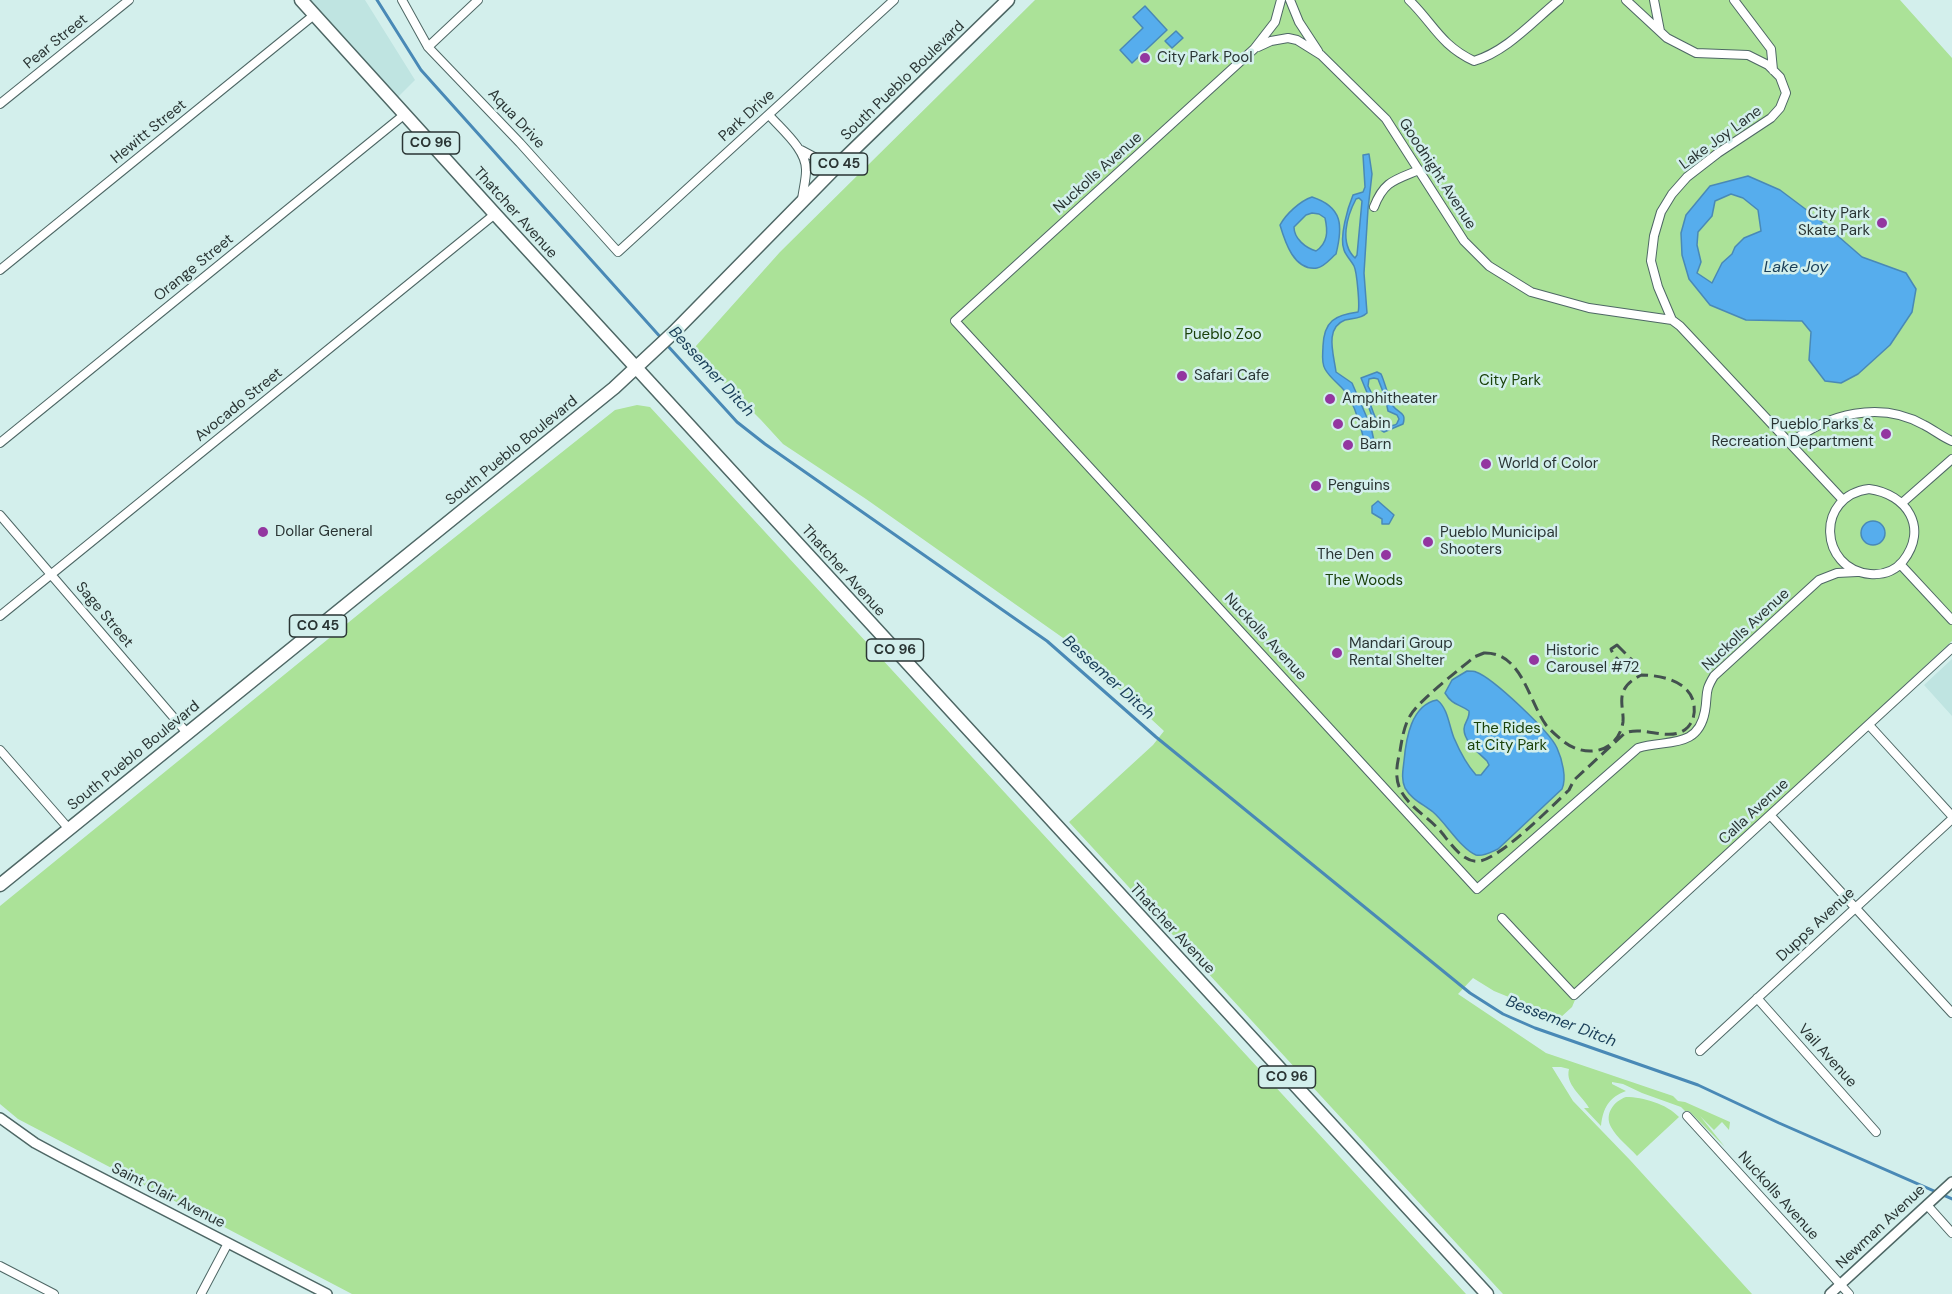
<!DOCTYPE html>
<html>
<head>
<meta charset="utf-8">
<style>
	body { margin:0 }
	canvas { display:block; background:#d3efec }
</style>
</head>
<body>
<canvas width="1952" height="1294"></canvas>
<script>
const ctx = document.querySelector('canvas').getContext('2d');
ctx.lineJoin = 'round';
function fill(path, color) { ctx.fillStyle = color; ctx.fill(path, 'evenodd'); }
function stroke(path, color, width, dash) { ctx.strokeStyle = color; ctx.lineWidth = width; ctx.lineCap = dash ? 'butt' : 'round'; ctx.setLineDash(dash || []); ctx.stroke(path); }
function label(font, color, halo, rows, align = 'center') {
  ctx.font = font + ' "DM Sans",sans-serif'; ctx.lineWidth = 5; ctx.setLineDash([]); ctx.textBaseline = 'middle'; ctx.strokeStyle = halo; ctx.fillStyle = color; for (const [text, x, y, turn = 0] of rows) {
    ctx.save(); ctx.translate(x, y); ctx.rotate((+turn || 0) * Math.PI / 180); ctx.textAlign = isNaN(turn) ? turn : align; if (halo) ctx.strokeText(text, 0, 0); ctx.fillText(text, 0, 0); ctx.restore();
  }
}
fill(new Path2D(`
	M301,0H365L415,80L393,102Z
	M1952,659V716L1924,685Z`), '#bfe4e1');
fill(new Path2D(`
	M1035,0H1900L1952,58V641L1866,721L1865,725L1860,727L1583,981L1572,1007L1560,1018L1494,991L1473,978L1458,994L1546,1053L1673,1096L1678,1101L1685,1102L1730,1122L1729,1130L1722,1122L1714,1130L1700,1116L1725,1147L1689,1111H1685L1681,1107L1642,1093L1623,1084L1612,1082V1084L1626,1091C1609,1097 1603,1108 1601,1126L1584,1108H1589C1582,1095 1565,1085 1569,1069L1561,1067H1552L1573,1101L1630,1160L1752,1294H1503L1069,822L1153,745L1164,731L1066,640L866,499L783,444L761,420L697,356L696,346L780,252ZM1862,530L1883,539L1878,544L1867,543L1862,538Z
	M637,405L650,407L1466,1294H352L18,1119L0,1104V906L381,596L615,410Z
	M1626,1097C1643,1097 1667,1104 1679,1117L1637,1156C1629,1147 1617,1138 1611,1127C1604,1114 1614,1101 1626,1097Z`), '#abe298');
const water = new Path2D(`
	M1145,6L1167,30L1132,63L1120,50L1143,28L1133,17Z
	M1176,31L1183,38L1172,48L1165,41Z
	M1369,154L1372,174L1368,209L1364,273L1367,313C1361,319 1353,318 1345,320C1324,328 1334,355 1336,372L1352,383L1371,427L1376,450H1366C1362,431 1358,414 1349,397C1343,386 1331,380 1325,369C1321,362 1323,353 1323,346C1324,321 1335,315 1358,312C1360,307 1357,272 1354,266C1351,260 1346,256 1344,250C1339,237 1348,207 1353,195L1363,192L1365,187L1363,155ZM1359,198L1362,201L1357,255L1355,258C1339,243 1347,216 1356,199Z
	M1748,176L1780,190L1816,217L1862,257L1906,273L1916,289L1912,312L1890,345L1858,374L1841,383L1825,381L1809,360L1811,332L1802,321L1746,320L1710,305L1689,279L1682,255L1681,233L1686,215L1710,186ZM1731,194L1743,198L1758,210L1761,231L1744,238L1735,247L1732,254L1722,263L1712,283L1697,273L1701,262L1697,245L1698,232L1712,216L1715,201Z
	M1312,197C1343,207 1343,226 1336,254C1331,258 1324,267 1317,268C1294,271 1285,242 1280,225C1286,214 1300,201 1312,197ZM1312,213L1319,214L1325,218C1328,231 1328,243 1316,251C1306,248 1294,239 1294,227L1306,215Z
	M1377,372L1381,374C1385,382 1389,401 1393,406C1398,413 1407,412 1403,424L1384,432L1376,427L1366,400L1368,395L1361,378ZM1374,378L1378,379L1385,397L1388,411L1397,415L1399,419C1396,425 1398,424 1391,426C1377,430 1374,414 1370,403L1373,396L1368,386L1369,379Z
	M1378,501L1394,515L1389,524H1382V519L1372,513V506Z
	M1861 533a12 12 0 1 1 24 0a12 12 0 1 1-24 0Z
	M1467,671C1469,671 1474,671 1476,672C1493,678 1550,732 1557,748C1562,759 1567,778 1562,789L1498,849C1491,852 1483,857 1476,855C1461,849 1446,823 1433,812C1423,804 1412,800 1405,788C1401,779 1403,770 1404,761C1406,739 1411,705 1437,700C1448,708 1449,726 1454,738C1460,752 1466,764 1476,775H1481L1489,765L1487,761C1479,753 1464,742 1464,729C1464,722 1470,719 1469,711C1458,703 1453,706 1445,693L1452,680Z`);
fill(water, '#56aded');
stroke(water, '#4989b6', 1.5);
stroke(new Path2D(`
	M377,0L421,70L663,340
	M667,345L737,422L765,444L1047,641L1156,737L1470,993L1503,1014L1535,1028L1698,1085L1779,1123L1952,1199`), '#4989b6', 3);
const minor = new Path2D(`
	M402,0L428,47L520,143L618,252L894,0
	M1281,0L1275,22L1254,49L955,321L1477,889L1638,748C1666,739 1698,750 1705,711C1708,694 1704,692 1714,676L1819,580L1837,573L1857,572
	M1290,0L1299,22L1318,51
	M1409,0C1433,23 1440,45 1474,61C1507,51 1532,22 1559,0
	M1626,0L1667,38L1696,53L1748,55L1768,65L1780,77L1786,93L1780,108L1771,118L1718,153L1687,177L1672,194L1661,212L1654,236L1651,261L1658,287L1672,320
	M1654,0L1660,31
	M1734,0L1771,49L1773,70
	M428,47L478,0
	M1258,47L1271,41L1288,38L1297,40L1321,55L1386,119L1464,241L1489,266L1531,292L1589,308L1672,320L1680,326L1842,499
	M0,104L129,0
	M769,115C782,130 807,150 806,171C806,180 803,190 802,200
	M801,150L818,159L845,158
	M1374,207C1384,181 1395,180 1419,170
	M0,270L314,15
	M0,443L405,114
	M1790,443C1828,414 1880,400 1924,425C1934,430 1942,437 1952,441
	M1869,489C1907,494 1929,528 1903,561C1895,571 1883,575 1870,574C1819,569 1815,496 1869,489Z
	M1902,503L1952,459
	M0,515L187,733
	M1900,564L1952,620
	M0,616L495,214
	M1869,725L1952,816
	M0,750L69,829
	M1771,816L1952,1013
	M1502,918L1574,995L1952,648
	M1757,998L1876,1132
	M1700,1051L1952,819
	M1687,1116L1849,1294
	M1927,1205L1952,1233
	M0,1266L54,1294
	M201,1294L228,1243`);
const tertiary = new Path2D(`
	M0,1118L35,1143L61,1157L327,1294
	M1830,1294L1952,1182`);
const primary = new Path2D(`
	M301,0L495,214L1487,1294
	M0,885L614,388L674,332L845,158L1008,0`);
stroke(minor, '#4e6765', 10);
stroke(tertiary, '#4e6765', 12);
stroke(primary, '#4e6765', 15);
stroke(minor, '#fff', 8);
stroke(tertiary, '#fff', 9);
stroke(primary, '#fff', 12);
stroke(new Path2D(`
	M1617,645L1633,661L1630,667L1627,668C1621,663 1613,656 1611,649Z
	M1484,653C1522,652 1528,700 1546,725C1551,731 1557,736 1563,741C1585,759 1618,753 1623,722C1624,712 1619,700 1624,690C1627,683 1634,679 1641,675C1660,675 1691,681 1694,705C1695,713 1694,720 1688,727C1672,744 1645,725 1625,733L1574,780L1569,790C1550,808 1503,856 1480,861C1464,864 1451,844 1442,833C1430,818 1410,808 1401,791C1394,778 1397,764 1400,751C1402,739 1404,726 1410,716C1419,700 1459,670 1474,657Z`), '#43514f', 3, [12, 6]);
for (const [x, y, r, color] of [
	[1145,58,6,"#9336a0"],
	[1882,223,6,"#9336a0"],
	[1182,376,6,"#9336a0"],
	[1330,399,6,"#9336a0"],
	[1338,424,6,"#9336a0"],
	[1886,434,6,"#9336a0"],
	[1348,445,6,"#9336a0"],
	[1486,464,6,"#9336a0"],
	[1316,486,6,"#9336a0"],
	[263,532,6,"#9336a0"],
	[1428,542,6,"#9336a0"],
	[1386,555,6,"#9336a0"],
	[1337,653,6,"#9336a0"],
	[1534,660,6,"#9336a0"]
]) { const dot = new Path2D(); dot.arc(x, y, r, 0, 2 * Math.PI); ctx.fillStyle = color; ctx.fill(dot); stroke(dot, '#d3efec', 2); }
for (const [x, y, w] of [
	[431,143,57],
	[839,164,57],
	[318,626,57],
	[895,650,57],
	[1287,1077,57]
]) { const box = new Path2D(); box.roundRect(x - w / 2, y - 11, w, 22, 4.5); ctx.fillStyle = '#d3efec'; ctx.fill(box); stroke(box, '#2a3534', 1.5); }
label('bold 14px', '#2a3534', null, [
	["CO 96",431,143],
	["CO 45",839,164],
	["CO 45",318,626],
	["CO 96",895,650],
	["CO 96",1287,1077]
]);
label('15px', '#2a3534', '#d3efec', [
	["Pear Street",56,42,-39],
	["South Pueblo Boulevard",903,81,-44],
	["Park Drive",747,116,-42],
	["Aqua Drive",516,119,47],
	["Hewitt Street",149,132,-39],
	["Lake Joy Lane",1721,138,-36],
	["Nuckolls Avenue",1098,173,-42],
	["Goodnight Avenue",1437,174,57],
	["Thatcher Avenue",515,213,48],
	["Orange Street",194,268,-39],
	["Avocado Street",239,405,-39],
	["South Pueblo Boulevard",512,451,-39],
	["Thatcher Avenue",843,571,48],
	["Sage Street",104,615,50],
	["Nuckolls Avenue",1746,630,-43],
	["Nuckolls Avenue",1265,637,47],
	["South Pueblo Boulevard",134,756,-39],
	["Calla Avenue",1754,812,-43],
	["Dupps Avenue",1816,925,-43],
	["Thatcher Avenue",1172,929,47],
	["Vail Avenue",1827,1056,48],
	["Saint Clair Avenue",168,1196,27],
	["Nuckolls Avenue",1778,1196,48],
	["Newman Avenue",1881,1227,-43]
]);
label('15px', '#2a3534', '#d3efec', [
	["City Park Pool",1157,58],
	["City Park",1870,214,"right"],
	["Skate Park",1870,231,"right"],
	["Safari Cafe",1194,376],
	["Amphitheater",1342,399],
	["Cabin",1350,424],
	["Pueblo Parks &",1874,425,"right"],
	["Recreation Department",1874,442,"right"],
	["Barn",1360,445],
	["World of Color",1498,464],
	["Penguins",1328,486],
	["Dollar General",275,532],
	["Pueblo Municipal",1440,533],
	["Shooters",1440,550],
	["The Den",1374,555,"right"],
	["Mandari Group",1349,644],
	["Rental Shelter",1349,661],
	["Historic",1546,651],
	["Carousel #72",1546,668]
], 'left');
label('15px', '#1b420a', '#d3efec', [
	["Pueblo Zoo",1223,335],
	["City Park",1510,381],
	["The Woods",1364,581],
	["The Rides",1507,729],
	["at City Park",1507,746]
]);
label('italic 16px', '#183d57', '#d3efec', [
	["Lake Joy",1796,268],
	["Bessemer Ditch",711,372,47],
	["Bessemer Ditch",1108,678,42],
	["Bessemer Ditch",1561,1022,21]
]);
</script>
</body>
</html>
